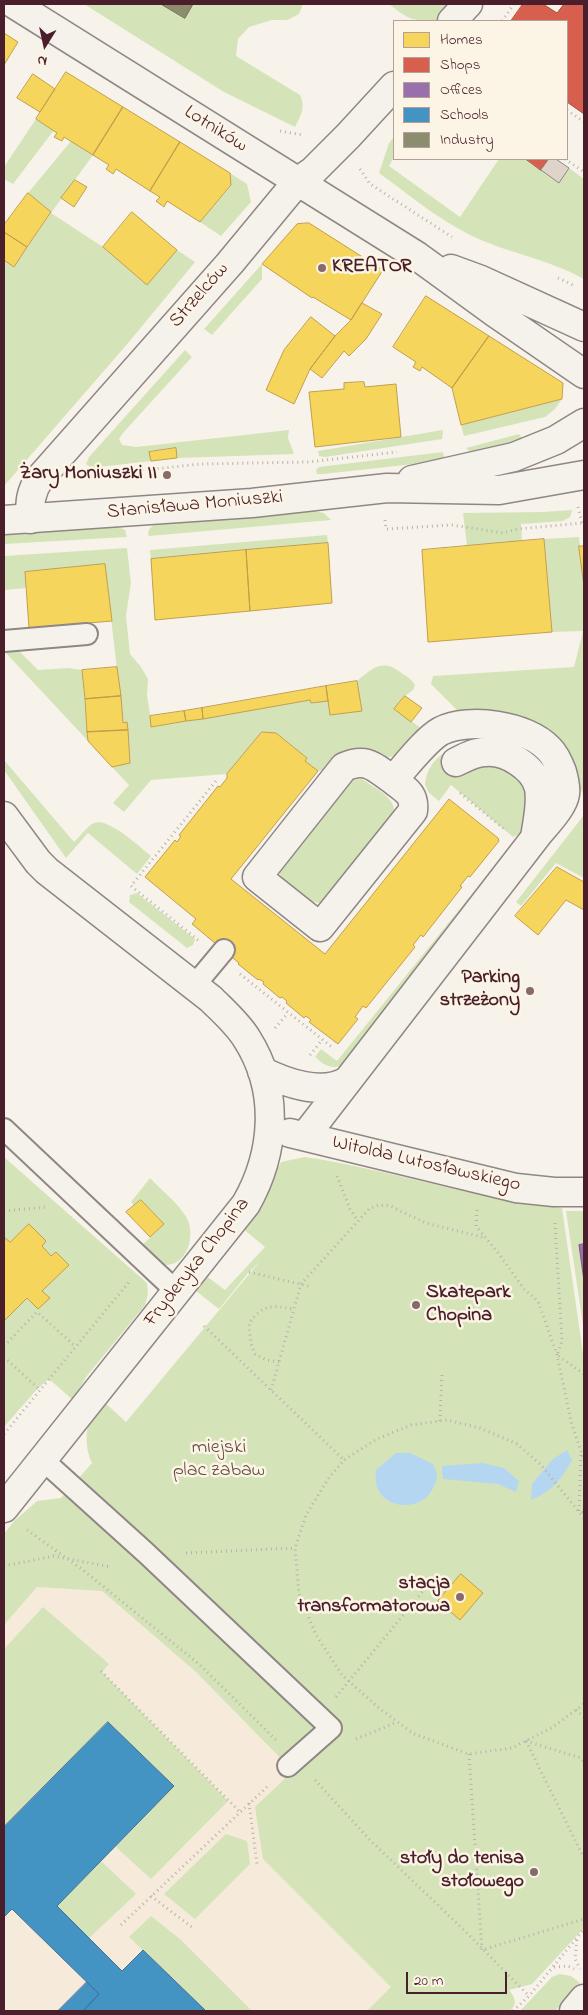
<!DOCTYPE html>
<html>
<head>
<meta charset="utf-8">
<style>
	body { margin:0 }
	#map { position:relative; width:588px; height:2015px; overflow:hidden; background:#f7f3ea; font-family:"Indie Flower",sans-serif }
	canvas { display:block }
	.frame { position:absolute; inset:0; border:5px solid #4a1f2b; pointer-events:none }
	.legend { position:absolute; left:393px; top:20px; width:175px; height:140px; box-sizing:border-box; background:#fcf5e5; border:1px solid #b59f9b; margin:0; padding:6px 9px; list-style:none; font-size:15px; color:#4a1f2b }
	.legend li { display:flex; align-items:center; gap:10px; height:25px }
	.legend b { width:25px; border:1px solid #b59f9b }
	.north { position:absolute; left:20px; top:20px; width:50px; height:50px; -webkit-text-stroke:4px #fcf5e5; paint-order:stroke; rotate:190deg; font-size:14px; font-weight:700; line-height:20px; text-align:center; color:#4a1f2b }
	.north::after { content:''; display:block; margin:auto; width:18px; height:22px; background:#4a1f2b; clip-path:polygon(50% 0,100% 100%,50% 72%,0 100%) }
	.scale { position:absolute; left:406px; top:1972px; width:101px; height:22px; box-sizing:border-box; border:2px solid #4a1f2b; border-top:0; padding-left:6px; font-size:15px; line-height:18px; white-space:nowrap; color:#4a1f2b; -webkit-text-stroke:4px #fcf5e5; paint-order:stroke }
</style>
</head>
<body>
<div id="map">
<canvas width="588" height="2015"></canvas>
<div class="frame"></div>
<ul class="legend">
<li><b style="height:14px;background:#f6d55c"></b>Homes</li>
<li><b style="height:14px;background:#d6604d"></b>Shops</li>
<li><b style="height:14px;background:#9970ab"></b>Offices</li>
<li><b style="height:14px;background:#4393c3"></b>Schools</li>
<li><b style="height:14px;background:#8c8c6e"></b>Industry</li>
</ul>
<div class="north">N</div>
<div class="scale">20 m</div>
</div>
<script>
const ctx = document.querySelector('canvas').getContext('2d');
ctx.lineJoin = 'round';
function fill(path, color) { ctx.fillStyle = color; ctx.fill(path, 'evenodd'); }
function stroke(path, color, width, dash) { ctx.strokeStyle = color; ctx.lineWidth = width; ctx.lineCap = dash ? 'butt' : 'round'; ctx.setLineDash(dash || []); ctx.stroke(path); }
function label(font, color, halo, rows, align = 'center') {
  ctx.font = font + ' "Indie Flower",sans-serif'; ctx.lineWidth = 5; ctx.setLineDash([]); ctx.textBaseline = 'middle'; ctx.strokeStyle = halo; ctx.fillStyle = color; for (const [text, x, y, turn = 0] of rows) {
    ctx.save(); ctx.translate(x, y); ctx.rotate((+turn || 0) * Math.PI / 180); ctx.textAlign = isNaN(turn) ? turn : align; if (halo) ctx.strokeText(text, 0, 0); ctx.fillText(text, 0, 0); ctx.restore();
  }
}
fill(new Path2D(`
	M37,1587L102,1591L196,1672L508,1990L487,2011H4V1625Z`), '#f6eada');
fill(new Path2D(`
	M84,4H303L299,14L287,20H272L249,27L238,39L236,56L300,95C306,108 301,115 295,127L224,92Z
	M389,4H453L436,21C411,21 408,19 389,4Z
	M36,119L54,130L13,184L4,179V167Z
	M394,137V157L389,166L460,217L499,159H526L559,182L569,168L584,179V279C548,259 507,253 470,235C438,219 408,194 379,173L389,143Z
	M71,141L93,155L51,213L103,247L147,284L177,250L195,262L129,342L4,486V260L14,266L51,213L28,193Z
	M230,173L247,184L251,202L221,236L200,222L231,186Z
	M262,264V279L212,335L204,329Z
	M185,350L192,357L123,433L119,439L122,445L136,447L289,430L288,438L294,454L177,458L175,448L150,451L151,461L91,468L86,464L89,457Z
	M562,399L555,409L545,417L464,436L461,425Z
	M443,430L442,439L325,457L319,456L318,451Z
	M519,434L525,442L473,454L466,448Z
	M443,452L444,457L441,461L323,474H317L316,470L319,467Z
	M308,510L324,513L331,520L149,536L148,533L150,528L157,523Z
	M572,510L570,517L563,521L521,524L522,541L467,546L463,513L543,512Z
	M116,526L125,530L127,537L4,544V531Z
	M327,535L328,543L151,559L150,550Z
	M579,537L584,586V796L568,761L464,717L431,684L433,676L574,667L583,631L552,632L544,539Z
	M127,548L131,583L126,616L130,654L141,667L148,679L147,695L152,727L310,700L311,703L328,701L330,715L362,710L357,681C374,667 383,658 403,674C408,677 412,680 415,685L413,690L405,696L394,709L421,728L423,733L404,754L318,771L305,761L307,758L276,733L262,732L227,774L151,780L124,812L113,803L129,785L112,767L130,762L127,722L123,723L105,565L25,572L26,588L4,590V556Z
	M17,649L38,670L68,668L82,670L88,741L4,651V650Z
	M449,750L463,771L481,763L498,764L524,782L528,795L523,832L513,837L451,785L439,801L429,793L425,785C426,769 435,757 449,750Z
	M4,760L74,842C80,837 87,826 94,823C108,817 140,847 151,856L137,874L88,833L66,858L4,770Z
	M362,779C376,789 395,796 395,815L324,903C309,905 278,884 279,868L343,784L352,780Z
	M584,815V878L556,863L521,906L516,902Z
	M505,853L509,856L343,1065C331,1070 324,1065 315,1057L321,1049L337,1061Z
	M137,893L195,939L193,945L187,948L129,902L130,895Z
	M4,1157L147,1283L148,1294L145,1305L86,1377L73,1400L49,1379L38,1388L4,1427Z
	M305,1157C391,1170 475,1199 562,1208L584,1360V1928L532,1984L509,1990C515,1998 518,2003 510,2011H367L391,1987L263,1859L255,1807L293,1771L196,1672L102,1591L37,1587L4,1625V1534L14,1521L37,1501L61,1498L92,1463C86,1452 85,1435 89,1422C92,1415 99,1408 104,1402L126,1422L260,1261L249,1272L219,1309L191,1287L205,1275L225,1290L265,1247L242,1228L262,1201L281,1162Z
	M150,1178C161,1190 177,1202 185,1215C195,1229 191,1255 175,1263C171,1265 165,1265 160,1265L138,1249L164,1224L141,1200L134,1205L131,1202Z
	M566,1211H584V1244L579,1245L584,1281V1332Z
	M43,1607L109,1664L102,1672L228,1801L151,1879L115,1846L174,1785L108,1722L4,1827V1649Z
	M226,1834L247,1841L250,1864L195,1919L164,1894Z
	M101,1861L136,1894L89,1938L57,1906Z
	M151,1916L181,1940L252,2011H206L129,1937Z
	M559,1974L571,1976L580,1983L555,2011H520L552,1977Z`), '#d4e4b8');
fill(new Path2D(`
	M567,1450L572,1460C561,1480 552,1491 531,1500L532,1484L553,1459Z
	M396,1453H410L433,1464C434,1467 437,1472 437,1475C438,1478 435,1483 434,1486C424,1513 380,1511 376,1482C375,1479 376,1474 376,1470Z
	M483,1463L504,1468L519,1481L516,1492L498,1484L443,1479L442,1466Z`), '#b4d6f1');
const homes = new Path2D(`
	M4,33L18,42L4,65Z
	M66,72L123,107L93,155L64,137L62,141L54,137L57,133L36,119Z
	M33,74L55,89L40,112L17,98Z
	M123,107L180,142L150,191L116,169L113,174L106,169L109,165L93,155Z
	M180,142L230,173L231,185L200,222L167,201L164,207L156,201L160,197L150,191Z
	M75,180L87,187L74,207L61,198Z
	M28,193L51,212L27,247L4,232V225Z
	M132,212L177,250L147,285L103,247Z
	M309,223L383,270L351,320L313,297L312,298L262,264L297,224Z
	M4,232L27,247L14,267L4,260Z
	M426,296L489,336L452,388L422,367L420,371L413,367L416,362L393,347Z
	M362,303L382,314L366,339L349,356L344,351L322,378L310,369L335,336L351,320Z
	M311,317L335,336L310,369L294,404L266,390L284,350Z
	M489,336L563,383L562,399L461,425L452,388Z
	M364,382L365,387L396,384L401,437L315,447L309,392L344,389V383Z
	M176,448L177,458L151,461L149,452Z
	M544,539L552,632L428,642L422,550Z
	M328,543L332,603L250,611L246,550Z
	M579,546H584V586Z
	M246,550L250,611L155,620L151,559Z
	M105,564L112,621L29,628L25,572Z
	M117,667L121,696L85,699L82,670Z
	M357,681L362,711L330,715L326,686Z
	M326,686L328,701L311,703L310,700L203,719L202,708Z
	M121,696L123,723L127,722L128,730L87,732L85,699Z
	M405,696L422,708L411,722L394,709Z
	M202,708L203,719L186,721L184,711Z
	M184,711L186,721L151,727L150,716Z
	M128,730L130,763L112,767L88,741L87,732Z
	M262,732L276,733L307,758L305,761L318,771L231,879L325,954L449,799L498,838L499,841L470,877L468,876L460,886L462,887L423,937L421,935L413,945L415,947L366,1008L363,1006L355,1017L358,1019L338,1044L309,1022L311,1020L306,1016L304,1018L286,1003L287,1001L282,997L280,998L263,984L264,982L259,979L258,980L238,964L239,963L192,924L196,919L145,877L175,840L177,842L181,836L179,835L218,786L220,787L227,778V774Z
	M557,867L584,882V910L566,900L538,935L515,916Z
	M141,1200L164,1224L150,1237L126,1212Z
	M29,1224L46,1241L42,1246L51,1256L56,1252L69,1265L42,1291L50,1298L38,1309L27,1298L4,1321V1240L5,1238L10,1242Z
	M461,1574L483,1593L460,1620L438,1601Z`);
fill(homes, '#f6d55c');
stroke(homes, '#c29e4d', 1);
const shops = new Path2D(`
	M523,4H543L557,13L564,4H584V114L567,102V21H511Z
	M526,159H549L541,170Z`);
fill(shops, '#d6604d');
stroke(shops, '#ac4c43', 1);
const offices = new Path2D(`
	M584,1244V1281L579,1245Z`);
fill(offices, '#9970ab');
stroke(offices, '#815885', 1);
const schools = new Path2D(`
	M108,1722L174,1786L57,1906L122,1971L143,1950L206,2011H83L99,1994L12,1909L4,1917V1827Z
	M87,1982L99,1994L83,2011H58Z`);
fill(schools, '#4393c3');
stroke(schools, '#457095', 1);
const industry = new Path2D(`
	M161,4H193L185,18Z`);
fill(industry, '#8c8c6e');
stroke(industry, '#786b5a', 1);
const building = new Path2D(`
	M549,159H556L569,168L559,183L541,170Z`);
fill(building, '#dfd4ca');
stroke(building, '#908684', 1);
const service = new Path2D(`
	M4,641L87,634
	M194,986L224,950
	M4,1129L177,1292
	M43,1460L146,1553L331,1728L288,1766`);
const minor = new Path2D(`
	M452,21L468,4
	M30,519C30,503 30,492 40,478L230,263L297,182L313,171L348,136L394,86
	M393,780C405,790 415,793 413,811L320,927L257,877L344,767C367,757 374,767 393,780C405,767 426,739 441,731C469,717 527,725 549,749C555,755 559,764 562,772C564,779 566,787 565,794C563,808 543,827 535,838
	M4,816L38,862L47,871L211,999C224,1012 238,1024 247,1039C280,1091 275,1153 246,1204L4,1508
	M262,1071C286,1083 322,1096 347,1081
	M290,1133L516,1188L554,1192H584
	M305,1136L535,838C537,822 542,805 539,788C534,767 506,750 485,752C475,752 466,757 456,762
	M574,2011L584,1999`);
const tertiary = new Path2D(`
	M14,4L417,256L494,312L584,374
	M451,269L481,280L584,327
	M412,480L514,457L556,440L584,423
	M4,520L252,503L387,488L499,490L584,475`);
stroke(service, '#908684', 24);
stroke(minor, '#908684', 31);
stroke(tertiary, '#908684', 31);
stroke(new Path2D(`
	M502,21L514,4
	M567,110L584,122
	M280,131L303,135
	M565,159L584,172
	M360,169L370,184L452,237
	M558,278L575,286
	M83,477L200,464L308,462L397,452
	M578,507L582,523H584
	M385,520L386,529L452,525L503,533L518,529L582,523
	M460,793L504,829
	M198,940L131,886L216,781
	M240,974L333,1048
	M275,1028L288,1013
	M310,1055L322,1040
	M337,1176L350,1209L358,1221
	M477,1210L476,1226L499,1254L524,1289L538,1301L557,1355L571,1421L584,1460
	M4,1211L47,1207
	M555,1223L562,1341L557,1355L584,1374
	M249,1272L312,1287
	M204,1326L344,1460
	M4,1346L37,1312L75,1346
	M4,1357L40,1390
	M279,1362L266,1360L255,1354L251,1344L249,1323C264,1304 271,1305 293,1309
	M271,1390L301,1284L369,1209L378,1205L390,1206L426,1223L486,1238
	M440,1421L442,1371
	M4,1434L129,1282
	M581,1455L579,1512H584
	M584,1518L541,1465L517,1444L480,1428L447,1420L411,1425L377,1439L344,1460L328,1479L306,1515L295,1548L299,1594L316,1635L342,1675L380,1709L414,1734L469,1754L512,1748L553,1727L584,1704
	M27,1530L83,1570L199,1664L276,1740
	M186,1553L295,1548
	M4,1566L54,1556L111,1567
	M101,1671L240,1812
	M336,1697L436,1575
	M576,1710L584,1717
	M356,1739L397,1722
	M526,1741L584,1858
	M526,1741L581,1758L584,1762
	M469,1754L482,1950L584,1919
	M315,1780L369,1839L465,1931L529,1996
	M249,1803L257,1864
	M478,1887L494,1885
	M151,1896L193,1928
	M121,1925L270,1784
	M577,1940L575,1959L580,1969
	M554,1967L568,1966L574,1969
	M513,2011L529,1996L584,1929`), '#b8b1ae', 3, [1, 4]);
stroke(service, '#f5f2ec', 20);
stroke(minor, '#f5f2ec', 28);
stroke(tertiary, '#f5f2ec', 28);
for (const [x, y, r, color] of [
	[322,268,5,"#87696e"],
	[167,475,5,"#87696e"],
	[530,991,5,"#87696e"],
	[416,1305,5,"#87696e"],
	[460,1597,5,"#87696e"],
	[534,1872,5,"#87696e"]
]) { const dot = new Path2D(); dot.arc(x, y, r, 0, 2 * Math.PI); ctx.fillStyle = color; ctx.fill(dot); stroke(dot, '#fcf5e5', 2); }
label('20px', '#4a1f2b', '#fcf5e5', [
	["Lotników",215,130,32],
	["Strzelców",200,296,-49],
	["Stanisława Moniuszki",195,506,-5],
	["Witolda Lutosławskiego",426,1165,13],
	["Fryderyka Chopina",198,1263,-52]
]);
label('bold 20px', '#4a1f2b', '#fcf5e5', [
	["KREATOR",332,268,"left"],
	["Żary Moniuszki II",157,475],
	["Parking",520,979],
	["strzeżony",520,1002],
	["Skatepark",426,1294,"left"],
	["Chopina",426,1317,"left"],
	["stacja",450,1585],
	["transformatorowa",450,1608],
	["stoły do tenisa",524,1860],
	["stołowego",524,1883]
], 'right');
label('20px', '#654d44', '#fcf5e5', [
	["miejski",219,1449],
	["plac zabaw",219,1472]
]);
</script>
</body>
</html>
